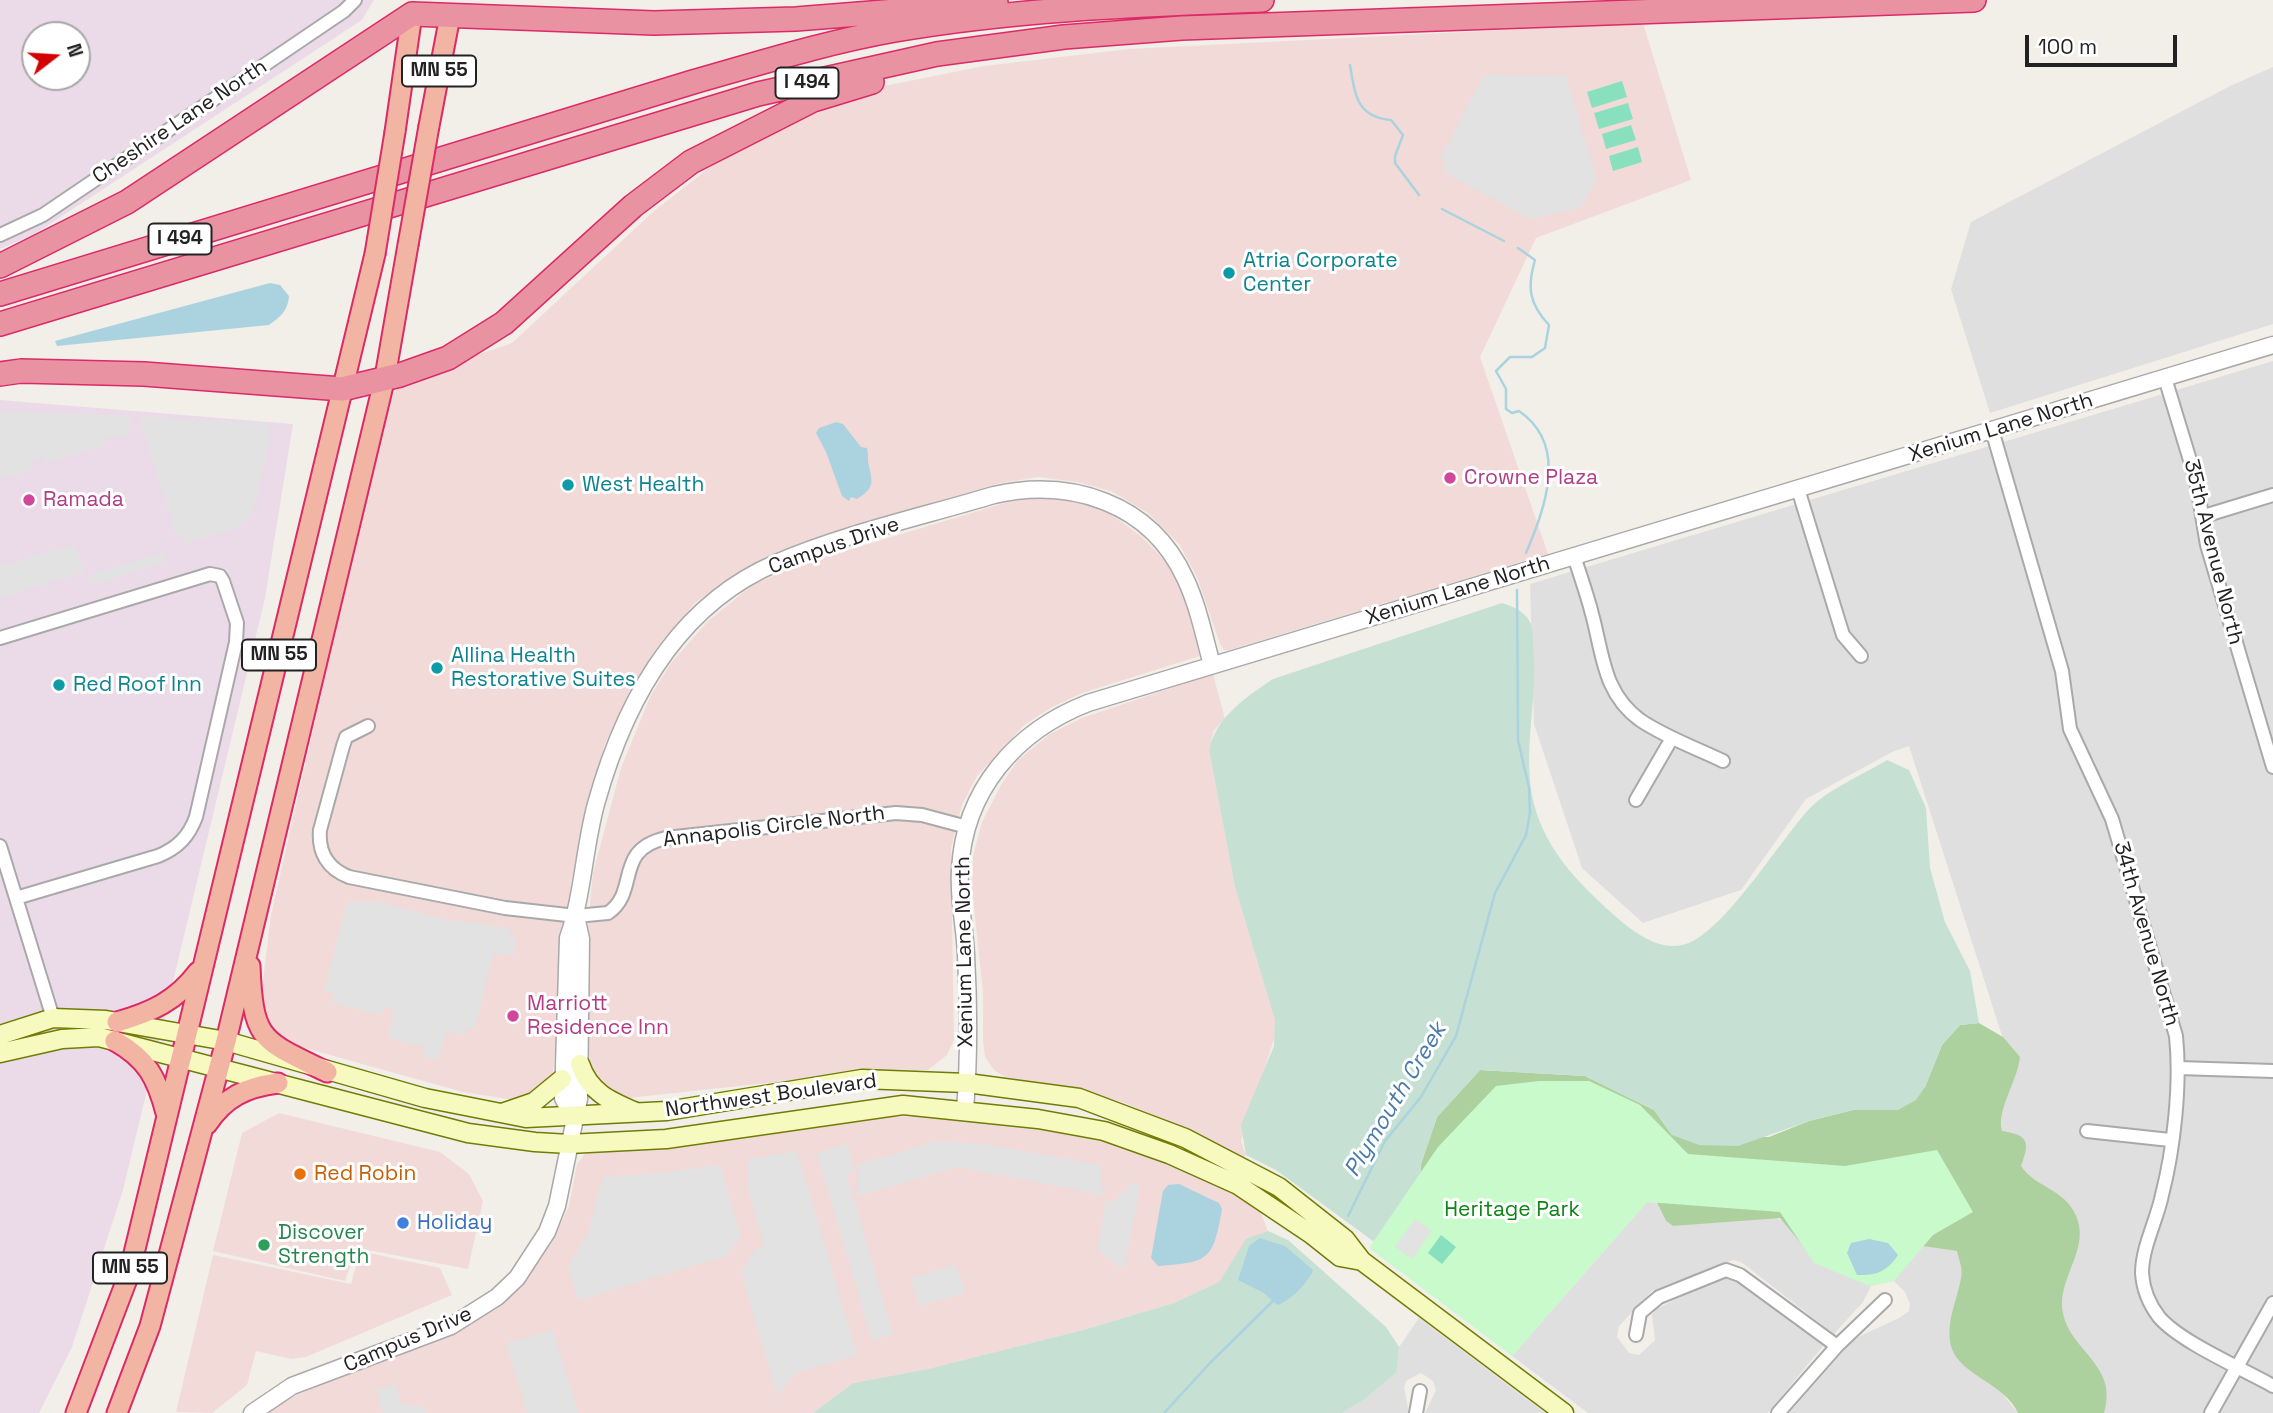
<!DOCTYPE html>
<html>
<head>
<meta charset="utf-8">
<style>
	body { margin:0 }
	#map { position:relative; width:2273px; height:1413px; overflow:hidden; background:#f2efe9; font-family:"Space Grotesk",sans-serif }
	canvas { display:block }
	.north { position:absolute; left:21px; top:21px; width:70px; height:70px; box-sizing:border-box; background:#fff; border:2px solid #a7a7a7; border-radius:50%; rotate:73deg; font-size:19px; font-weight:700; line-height:28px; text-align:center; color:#222 }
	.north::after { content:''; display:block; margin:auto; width:24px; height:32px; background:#d40000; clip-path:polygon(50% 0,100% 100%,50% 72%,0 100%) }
	.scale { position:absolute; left:2025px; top:35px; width:152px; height:32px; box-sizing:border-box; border:4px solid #222; border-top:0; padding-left:9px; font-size:21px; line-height:24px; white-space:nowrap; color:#222; -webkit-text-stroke:5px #fff; paint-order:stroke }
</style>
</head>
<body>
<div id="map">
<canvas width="2273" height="1413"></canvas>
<div class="north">N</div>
<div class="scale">100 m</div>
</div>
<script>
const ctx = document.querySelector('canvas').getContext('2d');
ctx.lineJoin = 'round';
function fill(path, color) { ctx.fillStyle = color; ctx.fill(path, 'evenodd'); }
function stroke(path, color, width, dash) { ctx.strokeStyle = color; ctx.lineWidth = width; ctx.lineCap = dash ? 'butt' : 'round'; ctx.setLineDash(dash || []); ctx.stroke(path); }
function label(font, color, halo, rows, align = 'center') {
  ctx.font = font + ' "Space Grotesk",sans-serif'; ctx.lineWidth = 6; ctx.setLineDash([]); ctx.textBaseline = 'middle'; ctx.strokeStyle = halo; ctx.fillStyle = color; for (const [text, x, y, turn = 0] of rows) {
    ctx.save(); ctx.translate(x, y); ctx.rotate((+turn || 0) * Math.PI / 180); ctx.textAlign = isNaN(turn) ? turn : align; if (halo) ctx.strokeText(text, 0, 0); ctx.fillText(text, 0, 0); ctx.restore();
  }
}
fill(new Path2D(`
	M2273,67V324L1990,413L1951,289L1971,222L2230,86Z
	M2273,361V1413H2082L1986,1128L2013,1070L1909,746L1892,752L1806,799L1741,890L1643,923L1582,868L1534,724L1530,584Z
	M1647,1202L1659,1203L1666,1221L1673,1226L1772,1216L1785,1222L1958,1251L1962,1275L1949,1335L1967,1367L1996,1386L2018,1413H1789L1854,1339L1899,1318L1909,1311L1910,1304L1905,1292L1894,1281L1871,1286L1863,1302L1834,1334L1741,1262L1733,1260L1652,1291L1619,1326L1617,1337L1629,1353L1639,1355L1655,1340L1652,1315L1656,1309L1726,1275L1738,1276L1823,1346L1768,1413H1588L1512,1356Z
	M1419,1318L1545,1413H1425L1436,1390L1433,1381L1421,1373L1406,1381L1404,1387L1409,1413H1342L1365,1399L1397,1372L1399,1347Z`), '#e0dfdf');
fill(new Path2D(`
	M1643,23L1691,180L1536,238L1480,357L1548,554L1229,650H1224L1220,644L1197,577L1179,544L1148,513L1111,491L1077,482L1038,477L996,484L779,551L740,571L696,602L658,645L629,692L604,746L571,882L553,1073L547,1087L533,1096L514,1100L463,1092L287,1043L272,1034L259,1014L271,915L388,400L404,380L512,343L654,211L736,147L785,120L864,90L984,66L1129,49Z
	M1038,498L1075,501L1105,510L1142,537L1173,569L1185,600L1200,656L1082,693L1052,707L1023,726L977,776L962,805L951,848L954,1040L947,1055L928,1070L869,1072L619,1099L589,1074L586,1061L585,956L593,873L621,768L650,697L671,663L708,621L755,583L805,563L1008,502Z
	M1213,674L1225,719L1214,730L1209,750L1235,887L1275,1019L1276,1033L1241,1141L1246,1155L1242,1160L1188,1129L1122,1102L1087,1092L1005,1077L994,1070L985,1057L983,1040V993L972,888L973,856L982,822L1001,785L1018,760L1050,734L1082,718Z
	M279,1113L440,1152L469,1174L483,1201L468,1269L357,1248L345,1281L213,1251L242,1133Z
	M942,1116L1045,1123L1123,1142L1257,1203L1268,1231L1246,1240L1219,1282L1174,1303L1083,1330L928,1369L853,1383L813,1413H268L283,1401L452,1330L504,1297L536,1266L553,1241L569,1206L577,1164L585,1154L601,1149L701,1143L869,1117Z
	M360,1251L440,1268L452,1295L306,1357L291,1359L256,1351L247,1385L212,1413L176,1412L213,1255L351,1284Z`), '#f2dad9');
fill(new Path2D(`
	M0,0H374L362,20L33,235L0,249ZM35,35H77V77H35Z
	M0,400L293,424L265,598L123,1190L72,1347L39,1413H0Z`), '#ebdbe8');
fill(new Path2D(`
	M1979,1023L2003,1037L2020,1057C2017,1083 1996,1110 2002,1131C2029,1135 2030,1142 2021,1166C2034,1186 2060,1188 2073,1210C2095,1247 2056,1276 2063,1313C2070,1351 2119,1365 2104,1413H2018C2005,1384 1961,1375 1952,1349C1944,1326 1957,1301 1961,1278C1963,1270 1959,1260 1957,1251L1916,1245L1813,1258L1780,1218L1673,1226L1666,1221L1653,1194L1420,1195L1421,1164L1437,1117L1480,1070L1585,1076L1654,1110L1672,1135L1769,1137L1809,1121L1853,1110H1898L1925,1087L1942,1045L1960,1025Z`), '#add19e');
fill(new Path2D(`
	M1502,603C1514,607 1526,612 1531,624C1533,630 1533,639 1533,646C1539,697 1521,753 1534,804C1546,850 1578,883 1613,914C1631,930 1657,951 1682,945C1721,938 1781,838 1811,807C1831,788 1864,774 1887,760L1909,770L1926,808L1930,868L1945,922L1970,971L1979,1023L1960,1025L1942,1045L1925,1087L1916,1100L1898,1110H1853L1809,1121L1738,1146L1699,1145L1672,1135L1654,1110L1585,1076L1480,1070L1437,1117L1421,1164L1420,1195L1390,1237L1373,1241L1276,1170L1246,1155L1241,1125L1274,1046L1275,1020L1235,887L1209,750C1217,716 1245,698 1273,679Z
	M1268,1231L1288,1240L1386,1327L1399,1347L1397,1372L1365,1399L1342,1413H813L853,1383L928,1369L1083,1330L1174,1303L1219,1282L1246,1239Z`), '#c6e0d4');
fill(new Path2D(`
	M1539,1081H1589L1640,1105L1688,1154L1845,1166L1937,1150L1973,1212L1933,1235L1894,1281L1870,1286L1814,1263L1780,1212L1647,1202L1512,1356L1369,1248L1438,1147L1496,1086Z`), '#c8facc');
fill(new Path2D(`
	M1622,81L1627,97L1592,108L1587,92Z
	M1628,103L1633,119L1599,129L1594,113Z
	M1631,125L1636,140L1606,149L1602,134Z
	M1638,147L1642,162L1613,171L1609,156Z
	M1441,1235L1456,1247L1442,1264L1428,1253Z`), '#88e0be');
fill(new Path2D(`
	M1484,75L1566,76L1597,179L1581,208L1530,219L1442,171L1446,162L1440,158Z
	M0,411L130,416L128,437L105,438L106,445L45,463L42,456L31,460L33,470L0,479Z
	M142,416L270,424L269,446L253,514L236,528L185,544L183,535L176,537L142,425Z
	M75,544L84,572L0,598V567Z
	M163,552L166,561L91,586L88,576Z
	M347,902H377L448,920L511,928L510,935L516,936L514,956L493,953L475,1029L467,1028L466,1035L446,1031L438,1060L425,1057L422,1046L388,1038L394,1010L385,1007L382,1015L332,1003L333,993L324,991Z
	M937,1141L990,1145L1100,1165L1103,1195L957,1167L858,1196V1165Z
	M847,1144L855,1172L847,1175L893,1334L872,1341L817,1153Z
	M797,1151L857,1355L797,1373L777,1395L741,1271L756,1249L764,1246L747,1186L748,1159Z
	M720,1165L741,1237L726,1256L578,1300L568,1267L588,1232L603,1176L650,1174Z
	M1132,1183L1140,1184L1125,1267L1117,1266L1097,1249L1106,1200L1113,1202Z
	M1415,1219L1432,1231L1412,1259L1395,1247Z
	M956,1264L965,1293L919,1306L911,1278Z
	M553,1330L578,1413H527L506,1343Z
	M396,1384L401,1404L424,1407L426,1413H383L376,1390Z`), '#e2e2e2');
fill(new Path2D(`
	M270,283L280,285L289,296C288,311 280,317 269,325L57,346L55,341Z
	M836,422L843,424L861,447L867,448C869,455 867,460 869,466C873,484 874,488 857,499L851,497L849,501L842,496L826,452L816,433L819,428Z
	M1179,1184L1219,1203L1222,1209C1213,1261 1209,1262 1158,1266L1151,1258L1163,1191L1168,1185Z
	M1260,1238L1285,1246L1313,1270C1309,1282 1289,1302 1277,1305L1264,1293L1238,1280L1249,1246Z
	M1869,1239L1888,1243L1898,1255C1888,1271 1876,1276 1857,1275L1847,1253L1851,1243Z`), '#aad3df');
stroke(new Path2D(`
	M1350,65C1355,94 1356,117 1391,120L1403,135L1395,156V163L1419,195
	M1442,209L1504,241
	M1518,248L1535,260C1527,287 1529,304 1549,325L1545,348L1532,357H1510L1496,371L1506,389V409L1512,413L1519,411C1569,445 1545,508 1526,553
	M1348,1216L1385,1141L1421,1097L1456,1036L1495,893L1526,835L1530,813L1529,788L1518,740L1517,590
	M1164,1413L1210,1363L1274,1300`), '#aad3df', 2.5);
const minor = new Path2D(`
	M0,235L43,215L344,11L355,0
	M2165,378L2196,480L2207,545L2273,767
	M1992,430L2062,671L2070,729L2112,819L2176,1036C2181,1084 2174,1148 2162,1195C2157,1220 2142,1247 2142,1273C2143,1289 2149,1304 2159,1317C2180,1342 2243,1369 2273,1386
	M1798,489L1843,635L1861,656
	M2204,516L2273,495
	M1574,556C1580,575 1587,594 1592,614C1603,654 1603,693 1640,720C1665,737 1696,748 1723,761
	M0,638L210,574L220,576L223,581L237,623L236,642L196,817C189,836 178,848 158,856L16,898
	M368,726L346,737L343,746L320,830C318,853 328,869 349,877L505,908L576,916L608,913C640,891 613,850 666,838L896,813L922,815L967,827
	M1636,800L1672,738
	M0,846L53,1018
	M2178,1068L2273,1071
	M2087,1131L2170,1140
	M1636,1335L1640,1313L1659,1297L1726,1270L1740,1275L1837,1346
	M1416,1413L1420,1391
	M1778,1413L1837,1346L1885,1300
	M2211,1413L2273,1303`);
const tertiary = new Path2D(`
	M965,1110C969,1059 969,1007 966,955C965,927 958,899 960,870C964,790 1016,731 1088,703L2273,345
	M573,1117L563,1098L568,938C583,895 584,848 596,804C624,703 676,606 776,563C843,534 924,516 994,495C1070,478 1150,502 1185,578C1198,605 1204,636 1212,665
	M252,1413L292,1386L451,1326L497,1297L517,1278L547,1232L557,1206L579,1099L581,939L576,916`);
const secondary = new Path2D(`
	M0,1035L53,1018L106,1020L226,1041L425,1098L526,1118L667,1111L862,1079L967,1083L1079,1098L1185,1138L1279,1187L1345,1239L1362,1261L1564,1413
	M0,1053L62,1039L99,1037L468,1133L535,1142L569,1144L666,1139L903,1105L1038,1119L1104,1131L1169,1154L1238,1185L1311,1234L1340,1257L1362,1261
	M580,1064C589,1092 610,1101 636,1112
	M502,1113L534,1102L562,1079`);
const trunk = new Path2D(`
	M429,126L450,16
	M395,132L412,14
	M250,966C253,1042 262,1040 327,1072
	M117,1022C152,1012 176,1001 198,972
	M115,1041C147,1059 157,1078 166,1113
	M207,1124C225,1097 246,1087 278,1083
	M76,1413L129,1274L375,254
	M117,1413L150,1326L226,1041L385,377L408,245`);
const motorway = new Path2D(`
	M0,266L127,202L412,14L654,23L796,19L996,3
	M0,294L693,82C760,63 827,42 895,30C1016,9 1139,5 1262,0
	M0,324L758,94L937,54L1064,37L1182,28L1974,0
	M0,374L21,371L144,374L342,389L400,375L448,358L504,323L633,206L691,162L813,100L872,82`);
stroke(minor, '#a9a9a9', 16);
stroke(tertiary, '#a9a9a9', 19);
stroke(secondary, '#707d05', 21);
stroke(trunk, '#dc2a67', 23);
stroke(motorway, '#dc2a67', 26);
stroke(minor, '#fff', 12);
stroke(tertiary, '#fff', 16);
stroke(secondary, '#f7fabf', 18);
stroke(trunk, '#f2b4a3', 19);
stroke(motorway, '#e892a2', 23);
const trunkBridge = new Path2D(`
	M408,245L429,126
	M375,254L395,132`);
stroke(trunkBridge, '#dc2a67', 23, []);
stroke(trunkBridge, '#f2b4a3', 19);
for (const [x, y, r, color] of [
	[1229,273,7,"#0f9aa8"],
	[1450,478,7,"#d1479c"],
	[568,485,7,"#0f9aa8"],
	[29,500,7,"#d1479c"],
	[437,668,7,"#0f9aa8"],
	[59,685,7,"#0f9aa8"],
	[513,1016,7,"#d1479c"],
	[300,1174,7,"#e8710a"],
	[403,1223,7,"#3f7fe0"],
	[264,1245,7,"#2e9e5b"]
]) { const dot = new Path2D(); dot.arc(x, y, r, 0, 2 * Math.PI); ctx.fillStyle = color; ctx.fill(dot); stroke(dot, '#fff', 2.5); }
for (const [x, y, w] of [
	[439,71,74],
	[807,83,63],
	[180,239,63],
	[279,655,74],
	[130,1268,74]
]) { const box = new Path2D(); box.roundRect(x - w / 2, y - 15.5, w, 31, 5); ctx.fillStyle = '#fff'; ctx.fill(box); stroke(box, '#222', 2); }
label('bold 19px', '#222', null, [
	["MN 55",439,71],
	["I 494",807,83],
	["I 494",180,239],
	["MN 55",279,655],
	["MN 55",130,1268]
]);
label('21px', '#222', '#fff', [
	["Cheshire Lane North",180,122,-34],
	["Xenium Lane North",2001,428,-17],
	["Campus Drive",834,546,-19],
	["35th Avenue North",2213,552,76],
	["Xenium Lane North",1458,591,-17],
	["Annapolis Circle North",774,827,-7],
	["34th Avenue North",2146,934,74],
	["Xenium Lane North",965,952,-91],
	["Northwest Boulevard",771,1096,-8],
	["Campus Drive",408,1340,-23]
]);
label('21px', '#0d838f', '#fff', [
	["Atria Corporate",1243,261],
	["Center",1243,285],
	["West Health",582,485],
	["Allina Health",451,656],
	["Restorative Suites",451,680],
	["Red Roof Inn",73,685]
], 'left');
label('21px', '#b23c85', '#fff', [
	["Crowne Plaza",1464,478],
	["Ramada",43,500],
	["Marriott",527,1004],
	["Residence Inn",527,1028]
], 'left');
label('21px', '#c56008', '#fff', [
	["Red Robin",314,1174]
], 'left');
label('21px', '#0c8416', '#fff', [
	["Heritage Park",1512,1210]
]);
label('21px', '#366cbe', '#fff', [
	["Holiday",417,1223]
], 'left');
label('21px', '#27864d', '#fff', [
	["Discover",278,1233],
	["Strength",278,1257]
], 'left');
label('italic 23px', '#4a7aab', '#fff', [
	["Plymouth Creek",1396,1100,-59]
]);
</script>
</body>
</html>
